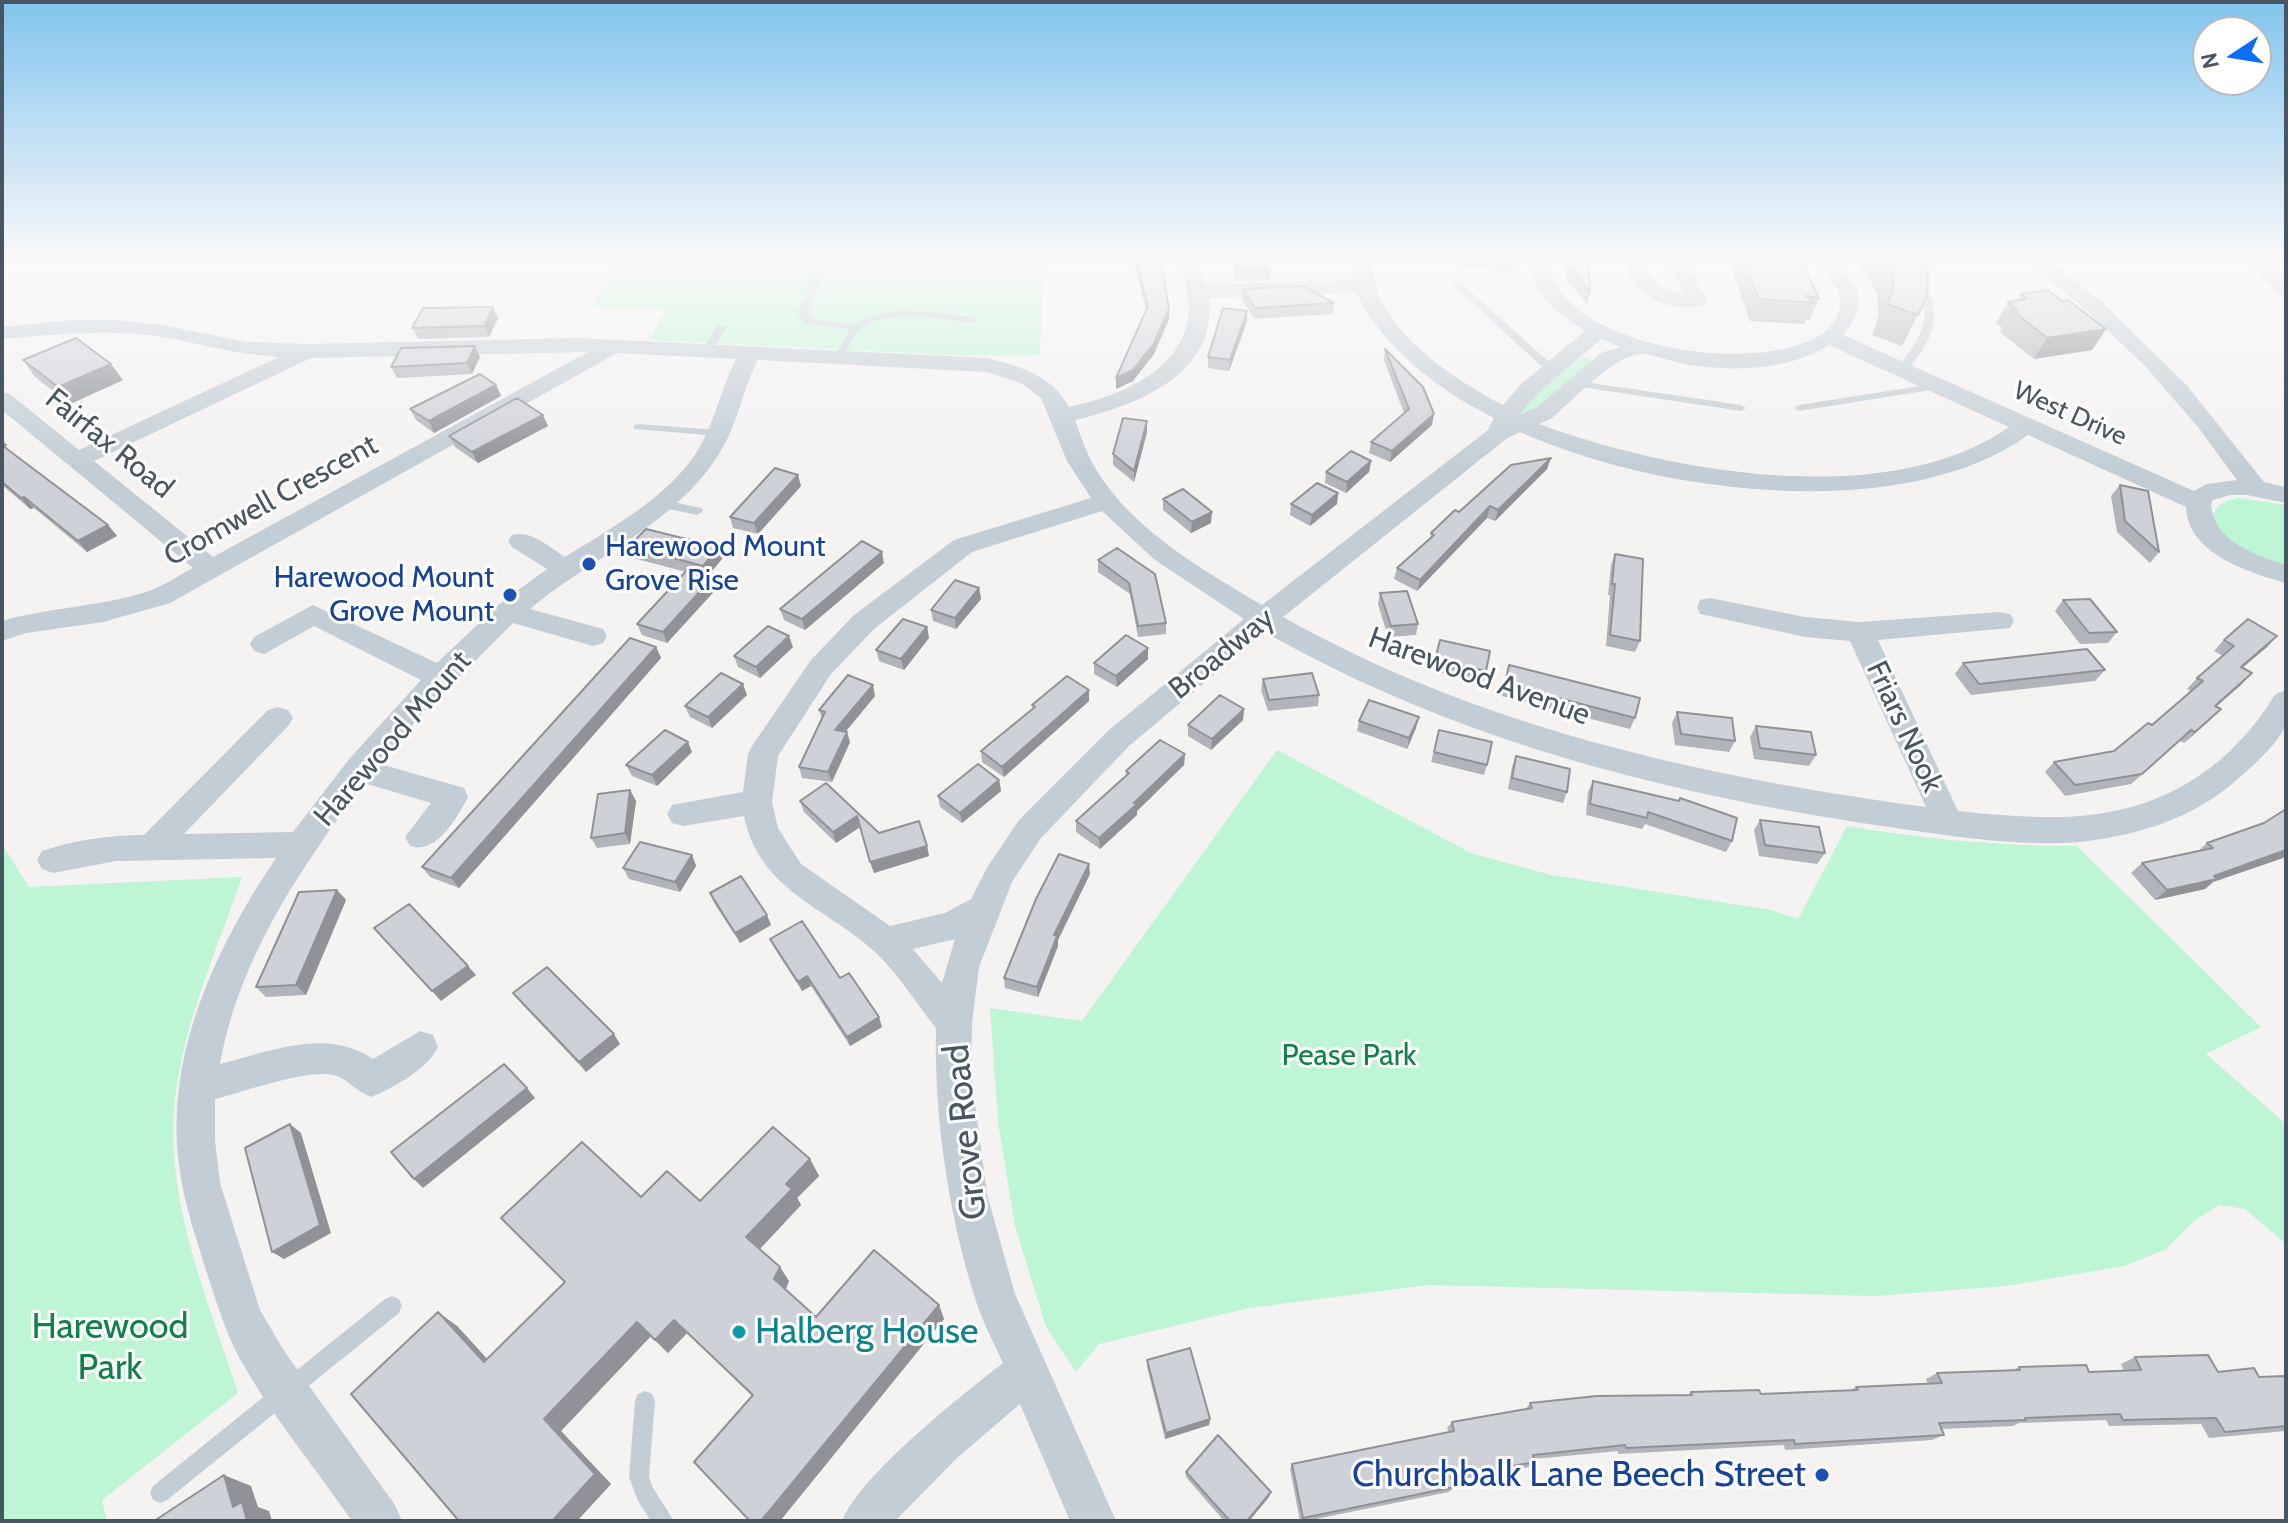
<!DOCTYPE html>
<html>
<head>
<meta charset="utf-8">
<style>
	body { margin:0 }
	#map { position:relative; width:2288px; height:1523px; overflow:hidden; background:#f5f2f2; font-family:Cabin,sans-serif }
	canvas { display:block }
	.frame { position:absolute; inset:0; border:4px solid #485563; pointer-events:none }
	.north { position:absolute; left:2192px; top:16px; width:80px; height:80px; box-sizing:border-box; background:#fff; border:2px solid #b6bbc1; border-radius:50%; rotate:258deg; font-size:22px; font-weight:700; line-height:32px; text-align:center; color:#485563 }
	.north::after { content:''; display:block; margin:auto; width:28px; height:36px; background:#076dfa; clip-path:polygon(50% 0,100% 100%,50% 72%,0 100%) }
</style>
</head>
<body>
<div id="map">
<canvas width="2288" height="1523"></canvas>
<div class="frame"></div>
<div class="north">N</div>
</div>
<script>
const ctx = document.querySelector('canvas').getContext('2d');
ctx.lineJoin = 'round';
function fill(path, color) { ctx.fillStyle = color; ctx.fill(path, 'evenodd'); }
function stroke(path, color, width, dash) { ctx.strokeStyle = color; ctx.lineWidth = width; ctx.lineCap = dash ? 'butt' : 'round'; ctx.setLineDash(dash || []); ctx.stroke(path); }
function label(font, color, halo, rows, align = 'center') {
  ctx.font = font + ' Cabin,sans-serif'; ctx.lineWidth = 6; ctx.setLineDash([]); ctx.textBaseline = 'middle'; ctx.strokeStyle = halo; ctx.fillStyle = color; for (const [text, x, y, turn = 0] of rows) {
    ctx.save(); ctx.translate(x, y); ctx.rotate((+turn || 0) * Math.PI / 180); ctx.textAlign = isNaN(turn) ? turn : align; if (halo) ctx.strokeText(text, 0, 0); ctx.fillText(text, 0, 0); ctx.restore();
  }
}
fill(new Path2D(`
	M621,256H1044L1040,355L969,356L649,340L666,310L592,307Z
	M1583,356L1597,363L1529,416L1523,417L1513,410Z
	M2239,498L2286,505V571L2227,542L2212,518C2217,503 2225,501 2239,498Z
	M1277,750L1471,853L1551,875L1771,910L1798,919L1847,826C1924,839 1999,846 2077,846L2261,1027L2206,1054L2286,1124V1244L2245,1209L2219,1205L2194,1221L2166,1249L2125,1266L2006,1286L1876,1296L1429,1285L1249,1308L1099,1344L1076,1372L1046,1327L1015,1226L998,1122L990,1008L1082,1021Z
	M2,844L29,887L242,877C212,964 167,1059 174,1153C179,1235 213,1315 238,1393L102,1500L107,1521H2Z`), '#bef5d4');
fill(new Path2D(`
	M1891,256H1901C1929,285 1947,310 1923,349C1917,358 1911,367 1902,372L1897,369C1937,317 1932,304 1891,256Z
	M823,263L828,266L807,313L811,319L856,324L868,317L899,311L929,312L971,317L976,320L971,323C941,319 881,306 858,332C851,340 847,351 842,360H834L833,358L850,329L804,324L797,313L818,266Z
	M1453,281H1459L1547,360L1561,366V370H1553L1539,364L1453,285Z
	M718,325L727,327L710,354H702L701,352Z
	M1578,381L1741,405L1746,408L1741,411L1574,386V382Z
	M1939,383L1944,386L1943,388L1799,411L1794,408L1799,405Z
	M638,424L719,430L724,433L719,436L634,429V425Z
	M659,499L701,508L703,511L697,515L655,506L653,503Z
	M392,1296L399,1299L402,1306L399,1313L167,1500L160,1503L153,1500L150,1493L153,1486L385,1299Z
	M645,1391L652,1394L655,1401L649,1477L653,1488L674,1521H651L638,1501L629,1477L635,1401L638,1394Z`), '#c2cdd5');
fill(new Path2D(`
	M1175,256H1195L1207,285L1352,280L1353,256H1373C1367,324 1450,377 1503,405L1521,384L1585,331C1557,313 1528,292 1528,256H1548C1552,365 1844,387 1840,301C1839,282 1819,270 1809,256H1830C1857,284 1872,302 1843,335L2194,491L2207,484L2237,480L2198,427L2145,366L2087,311L2021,256H2044L2102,302L2188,387L2264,482L2286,487V503L2247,495H2230L2213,500L2211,504C2213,541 2255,555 2286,565V583C2248,572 2188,554 2186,507L2028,435C1902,526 1655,493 1520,432L1506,439L1283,617C1480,728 1703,777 1926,807L1850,641L1805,637L1710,616L1700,614L1697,607L1700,600L1710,598L1805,617L1860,622L2000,612L2010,614L2014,621L2010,628L1878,640L1958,811C2061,822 2148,826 2229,752C2242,739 2255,725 2265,710C2268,706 2271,699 2275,695C2277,693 2283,691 2286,690C2286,701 2288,717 2285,726C2278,745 2247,771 2232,784C2191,818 2141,834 2088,841C2025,848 1959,837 1896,828C1678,797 1457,742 1265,632L1129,746L1041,838L1012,882L979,967L972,1023L971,1072L987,1194L1015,1294L1116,1521H1070L1020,1404L957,1458L895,1521H842C862,1473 960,1397 1003,1363C993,1341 981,1319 974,1295C948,1210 934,1117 936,1028C916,1003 897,972 874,951C825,907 759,890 744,816L683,826L672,823L667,814L672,805L743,792L748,754L752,746L811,660L854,615L954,540L1091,498L1067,461L1041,398L1021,383L987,372L758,360C742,390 738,424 720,452C677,524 592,557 530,609L603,629L607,636L603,643L593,646L513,623L421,715L380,764L464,788L468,797C457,818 436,855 410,846L405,837L431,803L364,783C301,868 239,957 220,1064C270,1052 325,1027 373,1059L420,1031L433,1035L438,1047C428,1069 393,1088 371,1097C357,1092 347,1078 333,1075C307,1069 243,1092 215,1099V1140L220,1183L260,1310L286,1354L395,1505L402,1521H352C315,1468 273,1417 241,1361C224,1330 215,1297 204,1264C194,1232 183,1199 179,1164C165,1055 216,947 276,858L116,861L53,873L42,869L37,860L42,851C74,840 110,835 144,835L268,710L278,707L288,710L293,718L288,726L184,834L293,832L350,758L421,680L314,626L264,654L254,651L250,644L254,637L313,605L437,663L498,605L547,569L512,547L508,541L512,535C531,530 549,547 565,557C611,528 669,497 698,450C715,422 721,388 736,359L617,353L170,603L103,622L26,633L2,641V621C50,607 101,607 149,591C164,586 179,575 193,568L2,410V392L10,394L79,450L279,357C239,355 202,344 163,337C109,329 56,334 2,339V327L71,320H116L163,325L247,342L309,344L578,338L988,358C1022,367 1051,375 1069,407C1124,395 1196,366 1188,297C1186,282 1183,269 1175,256ZM1356,292C1384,350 1439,390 1494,418L1488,430L1262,605C1203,570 1134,531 1097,471C1087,455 1081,437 1075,420C1135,406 1218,375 1209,298ZM1601,339L1620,347L1601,353L1536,408L1520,414L1537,394ZM1829,345L2009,427C1888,512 1669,472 1539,424L1552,418C1573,400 1615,354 1642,354C1655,354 1671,362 1684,364C1732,372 1787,371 1829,345ZM588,352L213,557L94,461L311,358ZM1102,511L1155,560L1244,619L1109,730L1019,820L988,866L971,899L945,913L890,926L801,864L778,828L772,802L778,756L831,674L874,629L972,552ZM955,939L942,983L913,949Z
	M1635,256H1656L1646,267C1652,285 1666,292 1684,294L1664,256H1684L1708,301L1705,305C1673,313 1636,299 1626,266Z
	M2243,256H2264L2286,279V297L2279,295Z`), '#c2cdd5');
fill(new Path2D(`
	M1132,256H1157L1169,308V319L1154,354L1133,381L1116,389L1146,310Z
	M1449,256H1518L1509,272L1456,265L1449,258Z
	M1564,256H1589L1590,293L1587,304L1565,277Z
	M1727,256H1801L1819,299L1809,321L1806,320L1804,324L1750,321Z
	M1850,256H1919L1927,297L1902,346L1872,335L1879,316L1877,293L1866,274Z
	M2272,256H2282L2276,264Z
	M1234,261L1270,269V280L1236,281L1234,272Z
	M1243,289L1334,303L1333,314L1254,319L1242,300Z
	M2021,294L2062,301L2106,329L2092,350L2034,359L2000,332L2002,328L1996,323L2008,302L2017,301Z
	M493,307L498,318L489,337L418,339L412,328Z
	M1247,311V321L1229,371L1208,368V357Z
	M1385,349L1432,425L1390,462L1369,453L1371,442L1404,413L1384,360Z
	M480,357L472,374L397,378L391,367Z
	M23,360L123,380L70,404L35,377Z
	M496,385L501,396L434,433L416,420L410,409Z
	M548,426L478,463L455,447L449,436Z
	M1147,432L1134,482L1113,465V454Z
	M2,442L12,453L108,525L117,536L87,552L34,508L30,509L2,485Z
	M1551,458L1547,469L1495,521L1487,518L1417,591L1394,579L1397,568L1430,539L1431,533L1459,512Z
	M1371,461L1369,472L1346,493L1325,483L1326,472Z
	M2120,485L2159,552L2150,563L2117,532L2111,496Z
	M801,486L758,534L733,528L730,517Z
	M1338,493L1337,504L1310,526L1290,515L1291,504Z
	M1163,499L1211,523L1191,533L1163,510Z
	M629,546L719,547L722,559L710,573L719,586L667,643L642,635L637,624L686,572L633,558Z
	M1117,548L1166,623V634L1138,637L1130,594L1098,572V560Z
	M1615,554L1640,641L1635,652L1606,646L1610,595H1608L1611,565Z
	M884,563L805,630L784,620L780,609Z
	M979,588L981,599L956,629L933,621L931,610Z
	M1380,593L1418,624L1416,635L1388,637L1378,604Z
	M2063,600L2117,632L2108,643L2080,644L2055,611Z
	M927,627L929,638L904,670L879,661L876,650Z
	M2224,640L2267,647L2242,668L2252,673L2216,707L2210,720L2184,743L2180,741L2131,784L2065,796L2045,772L2054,762L2114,751L2152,725L2191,691L2187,689L2197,678L2223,656L2214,651Z
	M656,647L661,658L459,888L430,877L422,867Z
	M793,647L760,678L738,667L734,656Z
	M1148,648V659L1117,687L1094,674V663Z
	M1435,660L1486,671L1483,682L1433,671Z
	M1963,663L2105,670L2095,681L1971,695L1955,674Z
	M1509,665L1635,718L1630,729L1502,696Z
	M1263,679L1319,695L1318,706L1268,711L1261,690Z
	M747,695L712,728L690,717L685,706Z
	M875,696L846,731L850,742L832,782L802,778L799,767L822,719L819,710Z
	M1089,701L1004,777L982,762L981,751L1033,710L1032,705Z
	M1244,709L1243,720L1211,750L1188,736V725Z
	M1677,712L1735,741L1729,752L1675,745L1672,723Z
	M1359,721L1416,728L1407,749L1357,731Z
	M1756,726L1816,755L1809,766L1754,759L1750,737Z
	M1439,730L1487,765L1484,775L1431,762Z
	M692,752L657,786L632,776L626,765Z
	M1185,754L1184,765L1137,811V815L1100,849L1076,832V821L1126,776V771Z
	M1516,756L1567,792L1563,803L1508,789L1512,767Z
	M999,780L1001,791L962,823L940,807L938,796Z
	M1593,781L1679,801L1732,841L1726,852L1645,824L1642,829L1586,815L1588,792Z
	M630,790L636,801L630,844L597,848L591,838Z
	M800,801L879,833L927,846L929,856L874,873L860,827L836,843L804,812Z
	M1760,820L1825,853L1817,864L1759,856L1754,830Z
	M2264,823L2283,858L2213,882L2205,889L2155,900L2131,873L2142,863L2198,851L2207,843Z
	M692,855L696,866L680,892L629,879L623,868Z
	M1090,874L1058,940V946L1038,997L1005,988L1004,978Z
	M337,890L346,900L306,995L266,997L256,987Z
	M710,893L771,925L740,943L714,903Z
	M770,939L840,978L882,1027L850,1046L811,986L802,991L775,949Z
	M513,993L620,1044L586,1072L521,1003Z
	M810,1159L819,1176L797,1198L801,1205L760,1249L789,1281L786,1289L816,1317L939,1305L944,1319L780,1521H750L752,1396L687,1333L668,1353L651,1336L561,1431L611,1484L577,1521H459L457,1326L487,1359L565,1282L641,1197L700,1201Z
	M2135,1357L2218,1372L2259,1377L2286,1376V1431L2209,1438L2201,1424L2109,1426L2106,1420L2019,1423L2013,1426L1941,1429L1944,1435L1932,1440L1785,1450L1784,1445L1618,1454V1451L1534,1459L1535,1462L1529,1467L1452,1481L1454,1487L1449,1492L1306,1521H1300L1290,1469L1292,1464L1449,1433L1447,1428L1452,1422L1525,1410L1530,1403L1688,1395L1691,1392L1761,1394L1849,1391L1856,1387L1928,1384L1926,1379L1937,1373L2013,1370L2019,1367L2089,1372L2124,1371L2121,1364Z
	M1147,1360L1210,1419L1209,1425L1165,1439L1147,1367Z
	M1186,1472L1269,1497L1249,1521H1224L1186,1477Z`), '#b1b4ba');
fill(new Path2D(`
	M1513,256H1518L1509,272Z
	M493,307L498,318L489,337L484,326Z
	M1169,308V319L1154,354L1133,381L1116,389V378Z
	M1247,311V321L1229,371L1230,360Z
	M2106,329L2092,350L2034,359L2047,338Z
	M475,346L480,357L472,374L467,363Z
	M111,364L123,380L70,404L58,387Z
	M496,385L501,396L434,433L429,421Z
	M1434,414L1432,425L1390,462L1392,451Z
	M543,415L548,426L478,463L472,452Z
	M1147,421V432L1134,482V471Z
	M1551,458L1547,469L1495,521L1498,510Z
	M1371,461L1369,472L1346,493L1347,482Z
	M798,475L801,486L758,534L754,523Z
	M1338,493L1337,504L1310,526L1312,515Z
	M24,497L34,508L30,509L21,498Z
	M1490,506L1487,518L1417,591L1420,580Z
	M1212,512L1211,523L1191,533L1192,522Z
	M108,525L117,536L87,552L78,541Z
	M719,547L722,559L707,577L703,566Z
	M882,552L884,563L805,630L802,619Z
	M715,575L719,586L667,643L663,632Z
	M979,588L981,599L956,629L955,618Z
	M927,627L929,638L904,670L901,659Z
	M789,636L793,647L760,678L756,667Z
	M2277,636L2267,647L2230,678L2241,667Z
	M656,647L661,658L459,888L451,878Z
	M1148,648V659L1117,687L1116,676Z
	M2252,673L2241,685L2204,717L2215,706Z
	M743,684L747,695L712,728L708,717Z
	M873,685L875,696L838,741L835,730Z
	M1089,690V701L1004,777L1002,767Z
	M1244,709L1243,720L1211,750L1212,739Z
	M2221,709L2210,720L2184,743L2195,732Z
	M1419,717L1416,728L1407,749L1409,738Z
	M847,732L850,742L832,782L828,772Z
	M688,742L692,752L657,786L652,775Z
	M1185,754L1184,765L1137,811V815L1100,849L1099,838L1134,803Z
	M999,780L1001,791L962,823L960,813Z
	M630,790L636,801L630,844L625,833Z
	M857,816L860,827L836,843L833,832Z
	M927,846L929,856L874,873L870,862Z
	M2286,850V855L2283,858L2213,882L2205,889L2155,900L2167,890L2214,876Z
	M692,855L696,866L680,892L675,882Z
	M1089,864L1090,874L1058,940V946L1038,997L1037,987L1054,935Z
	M337,890L346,900L306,995L296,985Z
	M767,915L771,925L740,943L735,933Z
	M468,966L476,975L441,1001L432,991Z
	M807,976L811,986L802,991L798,982Z
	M879,1017L882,1027L850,1046L847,1037Z
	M614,1034L620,1044L586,1072L579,1062Z
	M527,1088L535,1098L423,1188L414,1179Z
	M290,1124L301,1133L331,1233L284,1259L272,1252Z
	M810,1159L819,1176L797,1198L801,1205L757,1252L746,1237L786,1184Z
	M780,1267L789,1281L784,1293L774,1279Z
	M939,1305L944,1319L780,1521H761Z
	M438,1312L457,1326L502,1375L484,1362Z
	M674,1320L687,1333L668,1353L655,1340Z
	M637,1322L651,1336L561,1431L611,1484L577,1521H552L544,1419Z
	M1210,1419L1209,1425L1165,1439L1166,1433Z
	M224,1475L251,1486L258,1507L269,1511L272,1521H247L233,1507Z
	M1271,1492L1269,1497L1249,1521H1247Z`), '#909297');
const building = new Path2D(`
	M1135,256H1157L1161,263L1169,308L1154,343L1133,370L1116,378L1148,306Z
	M1567,256H1589L1590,293L1568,266Z
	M1742,256H1801L1819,299L1805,295L1814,303L1759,299Z
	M1888,256H1919L1924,262L1928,271L1927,297L1918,315L1887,304L1894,285L1892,262Z
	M1254,260L1270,269L1237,270L1234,261Z
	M1303,286L1334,303L1255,308L1243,289Z
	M2048,290L2062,301L2068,300L2106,329L2047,338L2012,310H2017L2008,302L2027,299L2021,294Z
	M493,307L484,326L412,328L423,308Z
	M1223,308L1247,311L1230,360L1208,357Z
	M76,338L111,364L58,387L23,360Z
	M475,346L467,363L391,367L401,348Z
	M1385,349L1423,387L1434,414L1392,451L1371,442L1409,409Z
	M480,374L496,385L429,421L410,409Z
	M517,398L543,415L472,452L449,436Z
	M1123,418L1147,421L1134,471L1113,454Z
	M2,442L6,445L3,446L108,525L78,541L24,497L21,498L2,482Z
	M1351,451L1371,461L1347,482L1326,472Z
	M1551,458L1498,510L1490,506L1420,580L1397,568L1434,535L1431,533L1455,510L1459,512L1511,465Z
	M775,468L798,475L754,523L730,517Z
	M1317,483L1338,493L1312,515L1291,504Z
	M2120,485L2148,491L2159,552L2125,521Z
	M1183,489L1212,512L1192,522L1163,499Z
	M646,529L719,547L703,566L629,546Z
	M862,541L882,552L802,619L780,609Z
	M1117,548L1155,574L1166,623L1138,626L1129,583L1098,560Z
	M1615,554L1643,559L1640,641L1610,635L1615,584H1612Z
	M690,567L715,575L663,632L637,624Z
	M955,580L979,588L955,618L931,610Z
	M1407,591L1418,624L1391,626L1380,593Z
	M2090,599L2117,632L2089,633L2063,600Z
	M903,619L927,627L901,659L876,650Z
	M2248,619L2277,636L2241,667L2252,673L2215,706L2221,709L2195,732L2191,730L2142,774L2075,785L2054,762L2114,751L2148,723L2152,725L2203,681L2197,678L2234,646L2224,640Z
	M768,626L789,636L756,667L734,656Z
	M1126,635L1148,648L1116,676L1094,663Z
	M630,638L656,647L451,878L422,867Z
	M1440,640L1490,651L1486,671L1435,660Z
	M2087,649L2105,670L1979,684L1963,663Z
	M1509,665L1640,698L1635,718L1505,684Z
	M721,673L743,684L708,717L685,706Z
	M1312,673L1319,695L1269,700L1263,679Z
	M848,675L873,685L835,730L847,732L828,772L799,767L825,712L819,710Z
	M1067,676L1089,690L1002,767L981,751L1035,707L1032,705Z
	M1220,695L1244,709L1212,739L1188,725Z
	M1369,700L1419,717L1409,738L1359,721Z
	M1677,712L1732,718L1735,741L1681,734Z
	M1756,726L1811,732L1816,755L1760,748Z
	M665,730L688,742L652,775L626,765Z
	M1439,730L1492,742L1487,765L1434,752Z
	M1160,740L1185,754L1134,803L1137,804L1099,838L1076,821L1129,773L1126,771Z
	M1516,756L1570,769L1567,792L1512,778Z
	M978,764L999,780L960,813L938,796Z
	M1593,781L1679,801L1680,798L1737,818L1732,841L1648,812L1647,818L1590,804Z
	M826,783L879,833L919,821L927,846L870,862L857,816L833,832L800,801Z
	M630,790L625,833L591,838L598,794Z
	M2286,809V850L2214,876L2217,879L2167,890L2142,863L2213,848L2207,843L2264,823Z
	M1760,820L1819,827L1825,853L1765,845Z
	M640,842L692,855L675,882L623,868Z
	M1059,854L1089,864L1054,935L1057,936L1037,987L1004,978L1036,899Z
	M741,876L767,915L735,933L710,893Z
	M337,890L296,985L256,987L299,892Z
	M409,904L468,966L432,991L374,928Z
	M802,921L840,978L849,973L879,1017L847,1037L807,976L798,982L770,939Z
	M547,967L614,1034L579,1062L513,993Z
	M504,1064L527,1088L414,1179L391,1152Z
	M290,1124L320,1225L272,1252L245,1148Z
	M773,1127L810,1159L786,1184L792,1189L746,1237L780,1267L774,1279L816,1317L874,1250L939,1305L761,1521H750L694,1462L753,1395L674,1320L655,1340L637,1322L544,1419L595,1474L552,1521H459L351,1394L438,1312L484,1362L565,1282L501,1218L582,1142L641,1197L667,1171L700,1201Z
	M1190,1348L1210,1419L1166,1433L1147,1360Z
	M2208,1355L2218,1372L2254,1368L2259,1377L2286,1376V1426L2225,1432L2216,1418L2123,1420L2120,1414L2025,1418L2026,1420L1939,1423L1944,1435L1795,1444L1794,1440L1626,1448L1625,1445L1533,1455L1535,1462L1451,1477L1454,1487L1303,1518L1292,1464L1454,1431L1452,1422L1532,1408L1530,1403L1597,1396L1692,1395L1691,1392L1759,1390L1761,1394L1858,1390L1856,1387L1942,1383L1937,1373L2020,1370L2019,1367L2086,1365L2089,1372L2141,1370L2135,1357Z
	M1218,1435L1271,1492L1247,1521H1230L1186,1472Z
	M224,1475L233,1507L242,1502L247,1521H154Z`);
fill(building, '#ced1d8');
stroke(building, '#909297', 2);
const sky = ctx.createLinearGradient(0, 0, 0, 469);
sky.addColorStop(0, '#81c4ee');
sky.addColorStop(0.55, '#faf9f9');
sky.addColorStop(1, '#faf9f900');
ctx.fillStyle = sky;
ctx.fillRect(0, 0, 2288, 469);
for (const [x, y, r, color] of [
	[589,564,8,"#1a4fb4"],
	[510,595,8,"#1a4fb4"],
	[739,1332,8,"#0f9aa8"],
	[1822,1475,8,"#1a4fb4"]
]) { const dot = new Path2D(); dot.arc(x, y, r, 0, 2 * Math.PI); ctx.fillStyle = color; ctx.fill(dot); stroke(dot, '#fff', 3); }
label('26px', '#485563', '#fff', [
	["West Drive",2070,414,24]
]);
label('30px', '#485563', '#fff', [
	["Fairfax Road",109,444,39],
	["Cromwell Crescent",271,501,-29],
	["Broadway",1222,654,-39],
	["Harewood Avenue",1479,677,20],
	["Friars Nook",1904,727,65],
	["Harewood Mount",393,739,-49]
]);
label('30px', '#164399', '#fff', [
	["Harewood Mount",605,547],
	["Grove Rise",605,581],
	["Harewood Mount",494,578,"right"],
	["Grove Mount",494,612,"right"]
], 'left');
label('30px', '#0d824a', '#fff', [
	["Pease Park",1349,1056]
]);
label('36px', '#485563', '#fff', [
	["Grove Road",966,1132,-96]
]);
label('36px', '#0d824a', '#fff', [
	["Harewood",110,1327],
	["Park",110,1368]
]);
label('36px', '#0d838f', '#fff', [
	["Halberg House",755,1332]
], 'left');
label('36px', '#164399', '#fff', [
	["Churchbalk Lane Beech Street",1806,1475]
], 'right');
</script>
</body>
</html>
